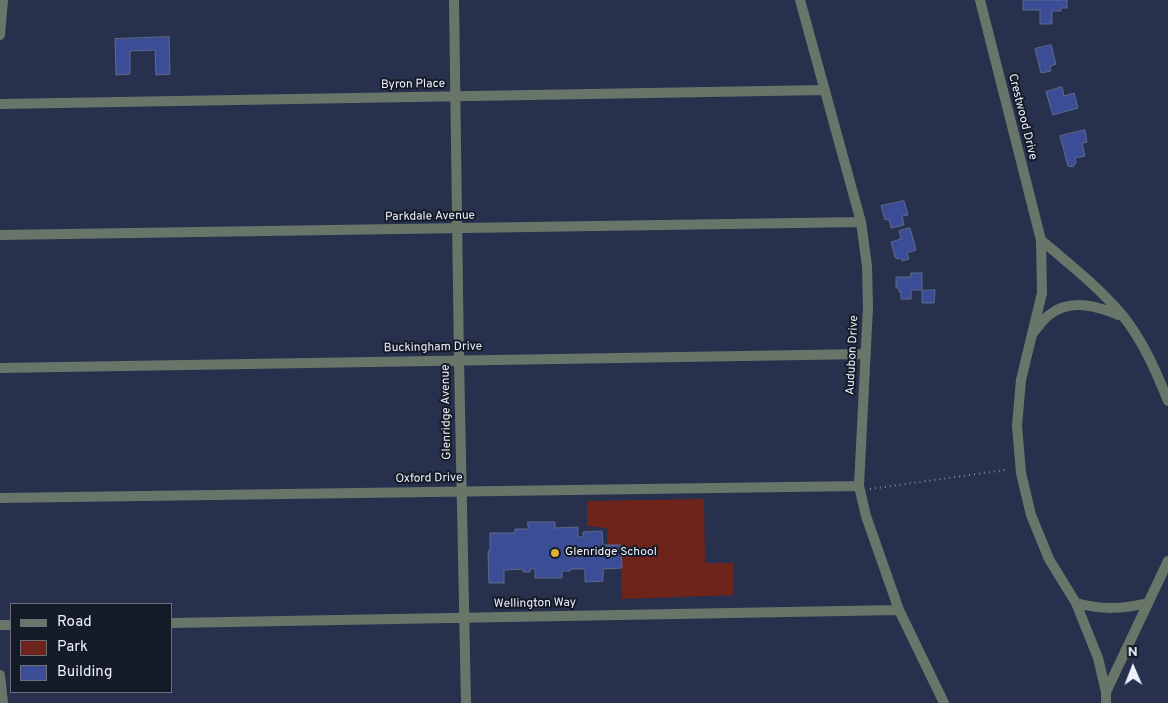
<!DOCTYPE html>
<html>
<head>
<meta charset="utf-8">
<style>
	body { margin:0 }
	#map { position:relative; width:1168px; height:703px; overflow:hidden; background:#27314e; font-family:Overpass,sans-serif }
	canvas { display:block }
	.legend { position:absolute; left:10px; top:603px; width:162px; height:90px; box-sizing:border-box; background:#151a27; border:1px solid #6b707c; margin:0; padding:6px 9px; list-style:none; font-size:15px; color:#ecf1fc }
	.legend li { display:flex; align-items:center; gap:10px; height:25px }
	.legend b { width:25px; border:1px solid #6b707c }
	.north { position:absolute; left:1108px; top:643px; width:50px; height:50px; -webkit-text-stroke:4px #151a27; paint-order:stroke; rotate:359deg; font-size:14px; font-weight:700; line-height:20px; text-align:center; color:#ecf1fc }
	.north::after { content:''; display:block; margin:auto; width:18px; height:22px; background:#ecf1fc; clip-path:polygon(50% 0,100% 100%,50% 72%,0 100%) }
</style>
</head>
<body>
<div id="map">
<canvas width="1168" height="703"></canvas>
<ul class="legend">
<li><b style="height:6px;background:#68766a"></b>Road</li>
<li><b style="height:14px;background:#6e241b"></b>Park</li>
<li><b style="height:14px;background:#3a4d96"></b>Building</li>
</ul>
<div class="north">N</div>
</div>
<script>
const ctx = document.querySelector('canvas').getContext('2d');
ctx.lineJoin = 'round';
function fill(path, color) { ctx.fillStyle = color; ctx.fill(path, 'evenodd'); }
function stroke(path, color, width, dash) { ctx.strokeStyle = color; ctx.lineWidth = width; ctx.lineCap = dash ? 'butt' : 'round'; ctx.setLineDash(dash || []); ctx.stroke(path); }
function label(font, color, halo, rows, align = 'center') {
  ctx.font = font + ' Overpass,sans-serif'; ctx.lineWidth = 4; ctx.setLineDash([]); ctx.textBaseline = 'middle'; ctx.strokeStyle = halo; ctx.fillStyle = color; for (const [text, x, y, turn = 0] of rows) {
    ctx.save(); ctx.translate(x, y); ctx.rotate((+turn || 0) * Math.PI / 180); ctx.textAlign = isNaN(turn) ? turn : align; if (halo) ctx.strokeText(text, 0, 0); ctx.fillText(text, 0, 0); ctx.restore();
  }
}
fill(new Path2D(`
	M704,499L705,563H734V595L622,599L621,545H608L607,528L587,526V501Z`), '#6e241b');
const building = new Path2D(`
	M1029,0H1067V8H1061V11H1052V24H1040V10H1023V1Z
	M169,37L170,74L156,75L155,50L130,51V74L116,75L115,39Z
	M1051,45L1056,64L1050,66L1051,71L1041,73L1035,49Z
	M1062,87L1064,96L1074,93L1078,108L1053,115L1046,92Z
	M1085,130L1087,142L1082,143L1085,156L1075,158L1076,163L1073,167L1068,166L1060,136Z
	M904,201L908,215L902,216L904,225L891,228L889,219L885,220L881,206Z
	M910,228L916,250L907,253L909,259L902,261L901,258L897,259L895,257L891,242L901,239L899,231Z
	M911,273H922V290H911V299H901V292H899V288H896V277H911Z
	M935,290L934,303H922V291Z
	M528,522H555V528L578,527V537H583V532L602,531L603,545H621L622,568L603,569V581L585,582V569H570V571H562V578H535V569H530V572H523V569L504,570V583H489L488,551H490V533H515V529H528Z`);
fill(building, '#3a4d96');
stroke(building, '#5f6a8c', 1);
stroke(new Path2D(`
	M870,489L1005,470`), '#838a9f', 2, [1, 4]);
stroke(new Path2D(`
	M454,0L459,360L466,703
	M800,0L861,222L867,266L868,307L859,486L866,516L899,610L944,703
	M980,0L1041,240L1042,293L1021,380L1017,426L1021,473L1031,515L1049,559L1076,603L1098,658L1106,692V703
	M0,35L3,0
	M0,104L825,90
	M0,235L861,222
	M1041,240C1067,262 1101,289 1123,316C1143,341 1156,371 1168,401
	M1033,333C1038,327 1043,320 1049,315C1070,298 1097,306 1119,315
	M0,368L866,354
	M0,498L859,486
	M1076,603C1102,610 1123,609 1148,603
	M171,623L899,610
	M0,625H11
	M0,675L3,703
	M1106,692L1168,561`), '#68766a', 10);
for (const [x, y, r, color] of [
	[555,553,5,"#dbb233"]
]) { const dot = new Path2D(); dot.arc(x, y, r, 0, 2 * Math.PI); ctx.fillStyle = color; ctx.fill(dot); stroke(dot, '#151a27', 2); }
label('12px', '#ecf1fc', '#151a27', [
	["Byron Place",413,85,-1],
	["Crestwood Drive",1022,117,76],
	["Parkdale Avenue",430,217,-1],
	["Buckingham Drive",433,348,-1],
	["Audubon Drive",853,355,-87],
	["Glenridge Avenue",447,412,-91],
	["Oxford Drive",429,479,-1],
	["Wellington Way",535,604,-1]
]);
label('12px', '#ecf1fc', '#151a27', [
	["Glenridge School",565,553]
], 'left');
</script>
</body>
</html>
